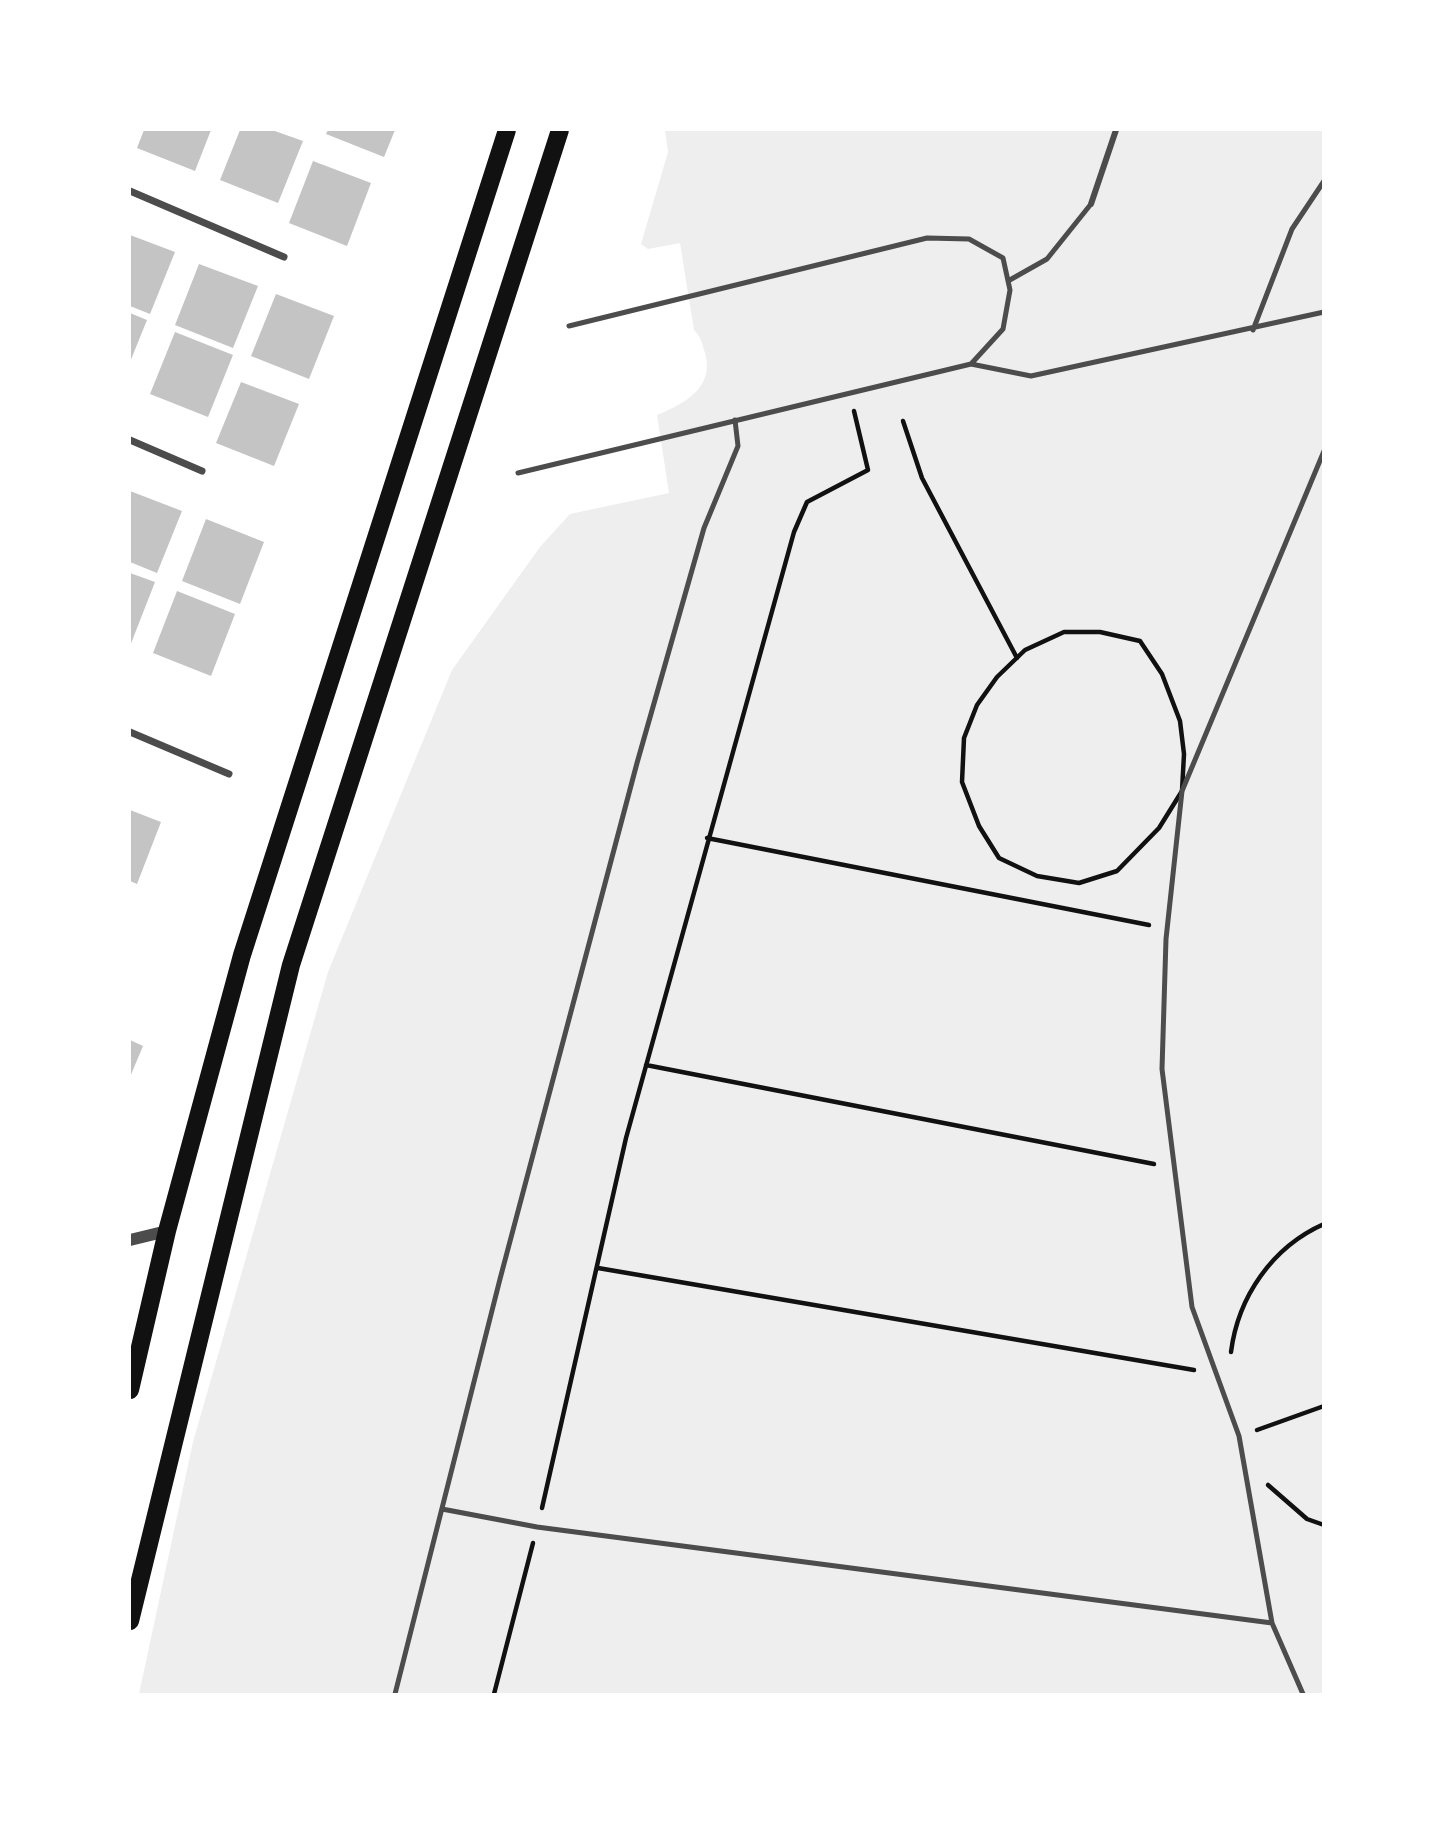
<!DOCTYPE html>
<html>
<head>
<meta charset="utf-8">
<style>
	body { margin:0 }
	#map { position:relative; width:1453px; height:1824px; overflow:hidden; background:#fff; font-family:"Fira Sans Condensed",sans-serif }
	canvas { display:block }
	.frame { position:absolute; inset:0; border:131px solid #fff; pointer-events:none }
</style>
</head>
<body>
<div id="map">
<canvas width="1453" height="1824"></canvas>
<div class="frame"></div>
</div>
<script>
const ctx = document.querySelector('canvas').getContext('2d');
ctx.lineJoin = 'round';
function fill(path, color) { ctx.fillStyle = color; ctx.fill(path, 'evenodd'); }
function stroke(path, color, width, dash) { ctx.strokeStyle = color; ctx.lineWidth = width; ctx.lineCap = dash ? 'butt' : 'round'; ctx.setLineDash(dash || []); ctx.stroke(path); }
fill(new Path2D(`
	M665,130H1323V1694H139L193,1442L328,972L452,670L540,547L570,514L669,493L657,415C685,404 717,386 704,350C702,342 700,336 694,330L680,243L648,249L641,244L668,152Z`), '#eee');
fill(new Path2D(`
	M144,130H211L195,171L137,148Z
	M240,130H272L303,141L278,203L220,180Z
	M328,130H395L384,157L326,134Z
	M313,161L371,183L347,246L289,223Z
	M130,235L175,252L150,314L130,306Z
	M199,264L258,286L233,348L175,325Z
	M276,294L334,316L309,379L251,356Z
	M130,313L147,320L130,362Z
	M175,332L233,355L208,417L150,394Z
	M241,382L299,404L274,466L216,443Z
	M130,491L182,511L157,573L130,562Z
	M206,519L264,542L240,604L182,581Z
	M130,573L155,582L130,646Z
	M177,591L235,614L211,676L153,653Z
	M130,810L161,822L137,884L130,881Z
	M130,1040L143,1046L130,1077Z`), '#c4c4c4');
stroke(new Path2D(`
	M903,421L922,478L1017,658
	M1064,632H1100L1140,641L1162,674L1180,721L1184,754L1182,791L1159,828L1117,871L1079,883L1037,876L999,858L979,826L962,782L964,738L977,705L997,677L1025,650Z
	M707,838L1149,925
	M646,1065L1154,1164
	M598,1268L1194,1370
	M1231,1352C1238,1297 1272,1247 1324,1224
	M1257,1430L1324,1406
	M1268,1485L1307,1519L1324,1525
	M542,1508L626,1138L794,532L807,502L868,470L854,411
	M494,1694L533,1543`), '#111', 4.5);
stroke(new Path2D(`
	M1008,281L1047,259L1091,204
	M1253,330L1292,229L1324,181
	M971,364L1031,376L1324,312
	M518,473L971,364L1003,329L1010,290L1003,258L969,239L927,238L569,326
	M442,1509L537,1527L1272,1623
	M395,1694L500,1279L637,763L704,528L738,446L735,420
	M1303,1694L1272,1623L1239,1436L1192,1307L1162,1069L1166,939L1182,791L1324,451`), '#4c4c4c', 5);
stroke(new Path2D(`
	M1091,204L1116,130`), '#4c4c4c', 6);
stroke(new Path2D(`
	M130,191L284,257
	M130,440L202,471
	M130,732L229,774`), '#4c4c4c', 7);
stroke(new Path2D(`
	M130,1240L167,1231`), '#4c4c4c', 12);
stroke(new Path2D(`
	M130,1390L167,1231L242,955L507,130
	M130,1621L291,965L560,130`), '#111', 18);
</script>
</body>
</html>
